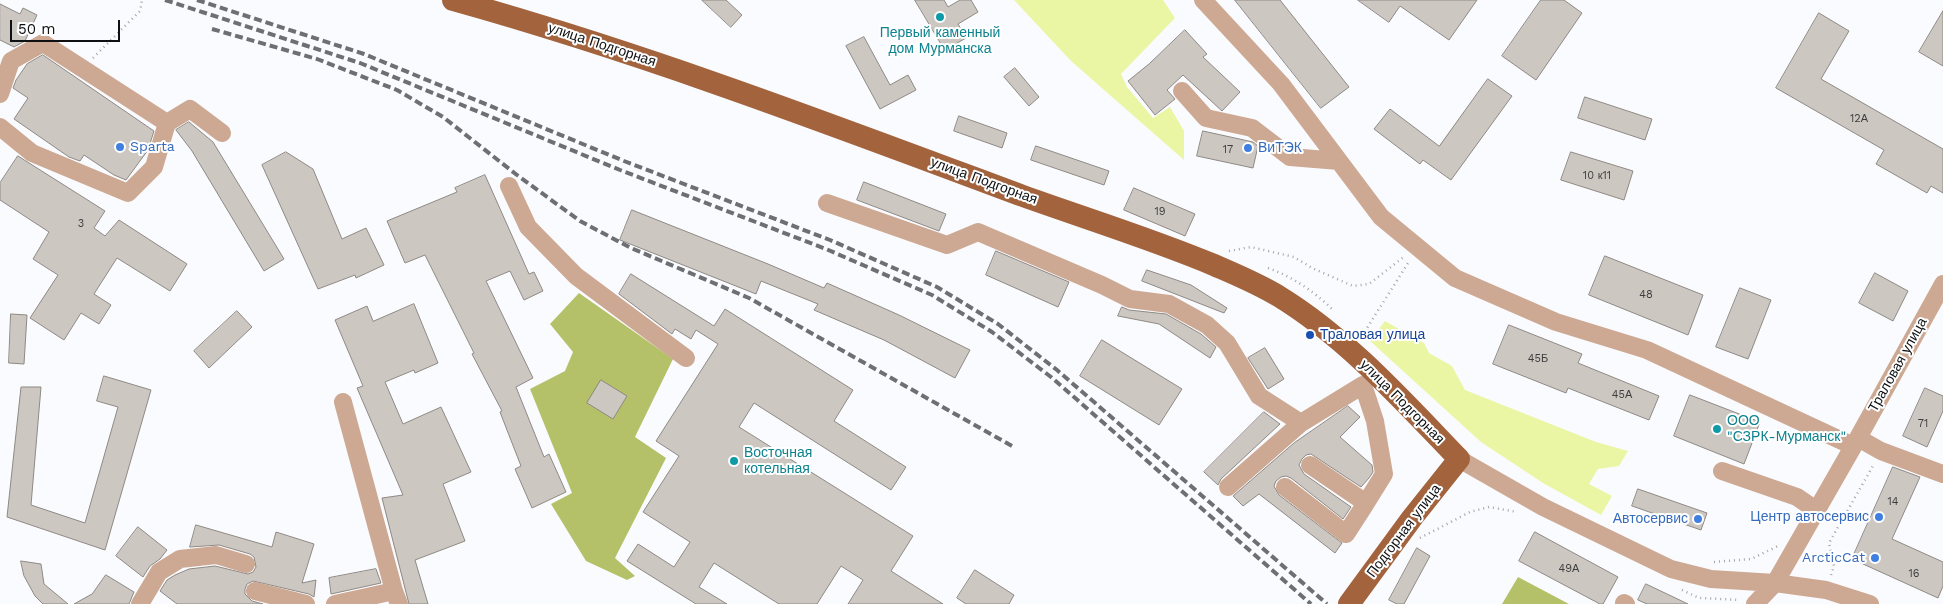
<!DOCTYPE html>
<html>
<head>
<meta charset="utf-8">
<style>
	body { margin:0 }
	#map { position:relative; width:1943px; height:604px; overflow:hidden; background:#fafbfe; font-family:"Work Sans",sans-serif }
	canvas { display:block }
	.scale { position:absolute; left:10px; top:20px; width:110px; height:22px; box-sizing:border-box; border:2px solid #0f1012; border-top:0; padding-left:6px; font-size:15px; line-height:18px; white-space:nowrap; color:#0f1012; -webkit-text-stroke:4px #fff; paint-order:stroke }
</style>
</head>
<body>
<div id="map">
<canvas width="1943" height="604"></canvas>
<div class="scale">50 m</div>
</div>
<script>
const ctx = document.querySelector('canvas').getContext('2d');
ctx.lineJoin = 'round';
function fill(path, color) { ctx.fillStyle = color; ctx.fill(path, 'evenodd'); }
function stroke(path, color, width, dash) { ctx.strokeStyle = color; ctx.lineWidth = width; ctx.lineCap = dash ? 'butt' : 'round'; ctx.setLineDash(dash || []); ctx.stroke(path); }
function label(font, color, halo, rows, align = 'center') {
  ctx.font = font + ' "Work Sans",sans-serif'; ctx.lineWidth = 4; ctx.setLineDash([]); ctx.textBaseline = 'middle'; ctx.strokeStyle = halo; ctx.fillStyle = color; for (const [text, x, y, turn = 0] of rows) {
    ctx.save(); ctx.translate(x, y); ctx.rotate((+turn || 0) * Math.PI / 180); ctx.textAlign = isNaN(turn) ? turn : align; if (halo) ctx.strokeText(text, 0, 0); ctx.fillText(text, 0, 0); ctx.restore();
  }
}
fill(new Path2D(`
	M1014,0H1163L1175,18L1121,74L1127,87L1153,118L1170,107L1184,131V160L1071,61Z
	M1385,321L1424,343L1429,353L1452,366L1465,390L1596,442L1628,451L1619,466L1598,469L1589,484L1612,496L1601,515L1543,483L1481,442L1370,341Z`), '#eaf6a3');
fill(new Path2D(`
	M579,293L673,359L635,437L666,458L615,558L635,576L627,580L586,561L551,504L572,493L530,389L565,371L573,352L550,324Z
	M1518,577L1569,604H1502Z`), '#b5c168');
const building = new Path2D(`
	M702,0H726L742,15L731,27Z
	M915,0H944L948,7L960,0H971L978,12L958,24L966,38L945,50Z
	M1235,0H1280L1349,87L1321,108Z
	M1358,0H1477L1449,40L1400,6L1389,22Z
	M1541,0H1564L1582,13L1536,80L1502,56Z
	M0,4L20,14L23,8L37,15L25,41L14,47L0,40Z
	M1943,11V66L1919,52Z
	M1819,13L1849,31L1821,79L1943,149V193L1931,186L1927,193L1876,164L1884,150L1776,88Z
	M1185,30L1207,54L1203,57L1240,92L1222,111L1183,75L1167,90L1175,99L1155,115L1128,81L1149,64Z
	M864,37L890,85L908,75L916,90L880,109L846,46Z
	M43,55L154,131L148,150L126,180L114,175L84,155L80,161L69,157L14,119L28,98L13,88L16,80L27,64Z
	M1015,68L1039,97L1029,106L1004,77Z
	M1488,79L1512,96L1451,180L1423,160L1420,164L1374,129L1390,109L1439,146Z
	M1585,97L1652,119L1645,140L1578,118Z
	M959,116L1007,133L1002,148L954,131Z
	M189,122L213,142L284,259L264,271L192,151L176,130Z
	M1203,131L1253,142L1258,146L1253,168L1197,156Z
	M1036,146L1109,171L1104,185L1031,160Z
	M286,152L313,169L342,239L366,228L384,265L356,278L355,275L318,289L262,165Z
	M1571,152L1633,171L1624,200L1561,180Z
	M18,156L105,211L94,228L105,236L119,220L187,264L170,291L117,258L94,294L111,305L99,324L81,313L64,340L30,318L58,275L33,259L49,232L0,200V183Z
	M485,175L529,274L534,272L543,291L524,300L510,271L486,281L533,378L516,387L544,457L549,454L566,492L532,508L515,469L521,466L500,412L502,411L472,354L474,353L425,255L405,263L387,221L457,192L455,188Z
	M864,182L946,214L939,231L857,200Z
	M1134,188L1195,214L1185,236L1124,210Z
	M632,210L768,264L824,288L827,283L899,315L970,350L955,378L884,340L814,310L818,304L761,281L756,294L620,240Z
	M996,251L1069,282L1058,307L986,275Z
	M1605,256L1703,295L1688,335L1589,295Z
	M1147,270L1191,285L1227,308L1224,313L1142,281Z
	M1875,273L1908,291L1893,321L1859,303Z
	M631,274L714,326L725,309L853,390L834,421L906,467L891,490L754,403L739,427L913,536L891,571L943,604H848L863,580L841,566L817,604H779L714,563L699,587L727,604H696L627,561L638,544L674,567L690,542L643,512L679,456L656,441L718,344L696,330L691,339L675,329L672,334L619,294Z
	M1740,288L1771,300L1748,359L1716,347Z
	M414,304L438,363L415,373L414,370L385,382L403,424L441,407L471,472L443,484L465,541L415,560L428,604H409L382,498L403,495L357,388L363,386L335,320L367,306L373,321Z
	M1122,307L1129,310L1166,314L1201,334L1216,347L1210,358L1159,324L1118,316Z
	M237,311L252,327L209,368L194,351Z
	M11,314L27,315L24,364L9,363Z
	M1509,325L1582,354L1578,363L1659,396L1649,420L1568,388L1566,393L1493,364Z
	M1102,340L1182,389L1159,425L1080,376Z
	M1265,348L1284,379L1268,389L1248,358Z
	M104,376L151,390L105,550L7,517L21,387H41L31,505L85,523L118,407L97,401Z
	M601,380L627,396L613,419L587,403Z
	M1925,388L1943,396V411L1927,447L1903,436Z
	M1690,395L1760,422L1744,464L1674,436Z
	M1348,406L1360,417L1340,437L1372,465L1373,472L1369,478L1361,487L1311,454L1306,455L1302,459L1299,465L1304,474L1351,507L1343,519L1291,478L1286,476L1281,477L1276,481L1274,486L1279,495L1342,543L1335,553L1259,494L1243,506L1233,496L1294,443Z
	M1264,412L1280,424L1221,479L1218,485L1204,472Z
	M1893,467L1920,477L1892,539L1943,562V586L1938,598L1852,559Z
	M1638,489L1707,513L1701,530L1632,506Z
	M196,525L272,547L276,532L314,544L302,583L316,580L314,597L309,594L253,581L247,584L245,589V594L252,601L263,604H177L160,591L167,580L175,575L189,569L215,566L248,574L253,572L256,567L254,557L250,554L219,545L190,547Z
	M138,527L167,550L160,559L150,566L143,577L116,556Z
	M1535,532L1618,577L1603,604H1600L1519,561Z
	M1417,548L1430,556L1404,604H1397L1389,600Z
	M21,561L41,564L44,584L68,604H43L35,596L24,576Z
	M376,569L381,583L331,594L329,578Z
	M975,570L1014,595L1009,604H966L957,598Z
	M106,575L134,592L129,604H74L92,594Z
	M1646,584L1688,604H1647L1638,600Z`);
fill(building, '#cdc7c2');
stroke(building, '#8e8984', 1);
stroke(new Path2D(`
	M93,58L140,11L142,0
	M1229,251L1251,247L1294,257L1312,268L1353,286L1369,284L1405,256
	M1268,268C1293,277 1315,292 1334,311
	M1362,336L1410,260
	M1420,538L1470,512L1489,507L1517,512
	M1714,562L1751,559L1778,546
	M1831,575L1834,566L1829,543L1874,464
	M1682,590L1699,598L1740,600`), '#a4a5a7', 2.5, [1, 4]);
stroke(new Path2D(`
	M1203,0L1281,84L1381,217L1455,278L1556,322L1647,350L1853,446
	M1182,91L1206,118L1252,128L1290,157L1339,161
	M0,94L11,61L43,43L167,123L190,109L222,133
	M0,127L32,153L128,193L154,167L167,123
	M509,186L528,227L576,276L686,358
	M827,203L947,245L978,232L1102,285L1130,299L1169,304L1207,325L1227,343L1259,396L1301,423L1363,385L1375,421L1384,474L1366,503L1310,465
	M343,402L394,591L399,604
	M1858,438L1881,451L1943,474
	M1459,459L1543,507L1671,569L1711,579L1775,583L1826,590L1870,604
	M1722,471L1797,497L1816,510
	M1228,487L1301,423
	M1285,487L1346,534L1366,503
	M255,591L306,604
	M1624,603L1626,604
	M140,604L159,572L180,559L216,555L246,564
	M335,604L394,591
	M1755,604L1775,583L1858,438L1943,284`), '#cda994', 18);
stroke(new Path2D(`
	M453,0C647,54 835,126 1023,196C1087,219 1152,239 1214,265C1237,275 1259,284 1280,297C1348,339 1404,402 1459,459L1412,518L1349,604`), '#a2633d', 22);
stroke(new Path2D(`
	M165,0L360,63L620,170L826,249L932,295L992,332L1051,377L1311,604
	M197,0L364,54L624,161L830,240L937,287L998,324L1057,370L1327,604
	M212,29L317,59L397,90L443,117L517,175L580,221L631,248L749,298L1012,446`), '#6e6f72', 4, [8, 4]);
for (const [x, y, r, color] of [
	[940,17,5,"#0f9aa8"],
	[120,147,5,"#3f7fe0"],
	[1248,148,5,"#3f7fe0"],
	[1310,335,5,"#1a4fb4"],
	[1717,429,5,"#0f9aa8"],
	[734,461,5,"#0f9aa8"],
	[1879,517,5,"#3f7fe0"],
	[1698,519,5,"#3f7fe0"],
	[1875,558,5,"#3f7fe0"]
]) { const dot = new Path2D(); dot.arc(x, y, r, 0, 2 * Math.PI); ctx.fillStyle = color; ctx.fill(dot); stroke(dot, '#fff', 2); }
label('11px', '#3e3e3e', null, [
	["12А",1859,119],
	["17",1228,150],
	["10 к11",1597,176],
	["19",1160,212],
	["3",81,224],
	["48",1646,295],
	["45Б",1538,359],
	["45А",1622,395],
	["71",1923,424],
	["14",1893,502],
	["49А",1569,569],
	["16",1914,574]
]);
label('14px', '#0d838f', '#fff', [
	["Первый каменный",940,33,"center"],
	["дом Мурманска",940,49,"center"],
	["ООО",1727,421],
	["\"СЗРК-Мурманск\"",1727,437],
	["Восточная",744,453],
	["котельная",744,469]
], 'left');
label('14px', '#0f1012', '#fff', [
	["улица Подгорная",602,45,18],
	["улица Подгорная",984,181,20],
	["Траловая улица",1898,365,-61],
	["улица Подгорная",1402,402,45],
	["Подгорная улица",1404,531,-53]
]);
label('14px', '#366cbe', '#fff', [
	["Sparta",130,147,"left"],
	["ВиТЭК",1258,148,"left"],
	["Центр автосервис",1869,517],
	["Автосервис",1688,519],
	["ArcticCat",1865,558]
], 'right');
label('14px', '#164399', '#fff', [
	["Траловая улица",1320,335]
], 'left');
</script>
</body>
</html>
